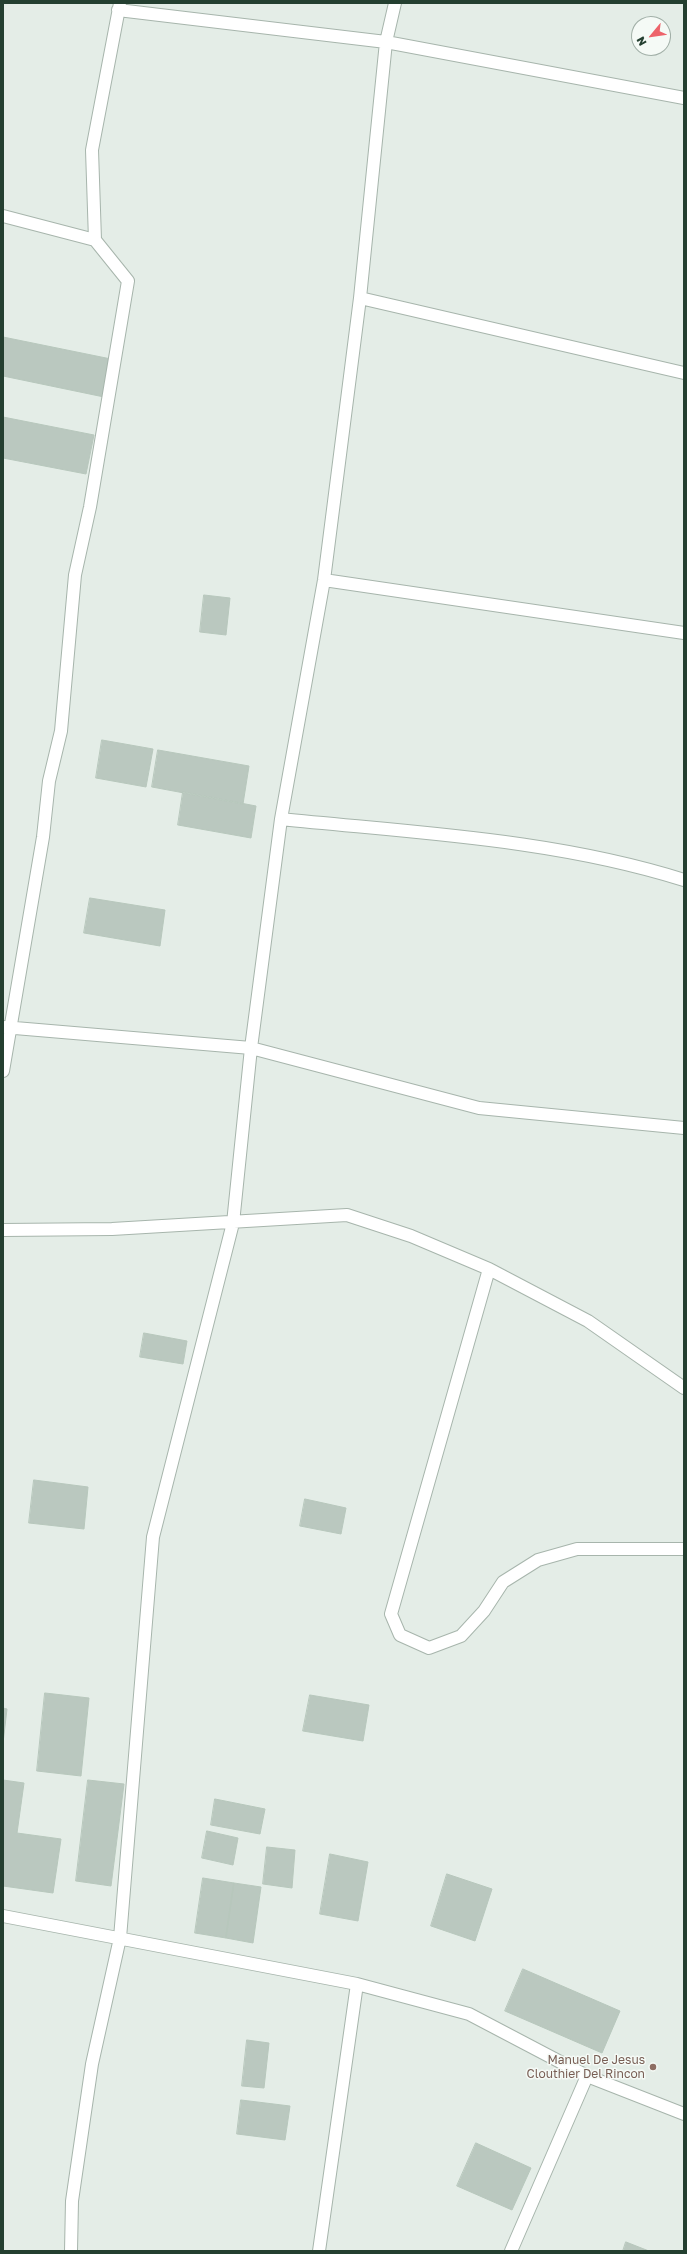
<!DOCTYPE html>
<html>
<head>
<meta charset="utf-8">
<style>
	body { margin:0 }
	#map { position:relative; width:687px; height:2254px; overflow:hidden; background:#e4ede7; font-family:"Golos Text",sans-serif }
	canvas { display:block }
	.frame { position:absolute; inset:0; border:4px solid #243f30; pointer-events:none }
	.north { position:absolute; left:631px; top:16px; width:40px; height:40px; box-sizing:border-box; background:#f5faf6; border:1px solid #a1afa7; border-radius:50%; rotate:241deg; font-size:11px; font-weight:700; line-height:16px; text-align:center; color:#243f30 }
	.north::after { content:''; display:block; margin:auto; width:14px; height:18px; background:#ed636a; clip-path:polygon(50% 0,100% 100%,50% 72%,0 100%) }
</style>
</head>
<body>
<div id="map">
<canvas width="687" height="2254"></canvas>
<div class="frame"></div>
<div class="north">N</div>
</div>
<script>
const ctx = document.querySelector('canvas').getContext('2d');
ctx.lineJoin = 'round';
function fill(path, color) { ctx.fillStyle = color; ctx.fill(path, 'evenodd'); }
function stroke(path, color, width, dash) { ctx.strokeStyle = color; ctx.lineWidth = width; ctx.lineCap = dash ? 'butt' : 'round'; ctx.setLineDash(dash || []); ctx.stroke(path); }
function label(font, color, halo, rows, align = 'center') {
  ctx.font = font + ' "Golos Text",sans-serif'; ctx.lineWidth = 3; ctx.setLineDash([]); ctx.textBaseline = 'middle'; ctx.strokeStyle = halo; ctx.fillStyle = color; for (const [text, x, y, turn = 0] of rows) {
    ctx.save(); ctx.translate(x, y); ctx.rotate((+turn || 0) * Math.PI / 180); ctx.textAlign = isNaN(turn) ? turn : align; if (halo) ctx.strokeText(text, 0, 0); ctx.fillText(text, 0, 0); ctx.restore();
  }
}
const building = new Path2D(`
	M3,337L111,359L104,397L3,376Z
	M3,417L94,435L86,474L3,458Z
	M204,595L230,598L226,635L200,632Z
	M102,740L153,749L146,787L96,778Z
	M158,750L249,766L243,804L152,787Z
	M183,792L256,806L251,838L178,825Z
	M90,898L165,910L160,946L84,933Z
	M144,1333L187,1341L183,1364L140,1357Z
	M34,1480L88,1487L84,1529L29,1523Z
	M305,1499L346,1508L341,1534L300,1526Z
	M45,1693L89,1698L81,1776L37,1771Z
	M310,1695L369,1705L363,1741L303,1731Z
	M3,1708L7,1709L3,1743Z
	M3,1780L24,1783L17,1833L61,1839L53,1893L3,1886Z
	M88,1780L124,1784L111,1886L76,1881Z
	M215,1799L265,1809L260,1834L211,1825Z
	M207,1831L238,1838L233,1865L202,1858Z
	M267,1847L295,1850L292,1888L263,1884Z
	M330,1854L368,1862L358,1921L320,1914Z
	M447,1874L492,1889L475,1941L431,1926Z
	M203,1878L234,1883L226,1938L195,1933Z
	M234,1883L261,1887L253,1943L226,1938Z
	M523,1969L620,2011L602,2053L505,2011Z
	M247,2040L269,2043L264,2088L242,2086Z
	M241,2100L290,2106L285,2140L237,2134Z
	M476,2143L531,2168L512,2210L457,2186Z
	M626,2242L649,2251H623Z`);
fill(building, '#bac8bf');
stroke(building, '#b7c7bc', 1);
const street = new Path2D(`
	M118,10L386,42L684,98
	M3,216L95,240L128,281L90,507L75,575L61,731L49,781L43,837L3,1071
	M95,240L92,150L120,3
	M360,298L684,373
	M324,580L684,633
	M281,819L324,580L360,298L386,42L395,3
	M3,1027L251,1048L479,1108L684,1128
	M3,1230L112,1229L347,1215L411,1236L489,1269L588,1321L684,1388
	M489,1269L391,1614L400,1635L429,1648L461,1636L484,1611L503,1582L538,1560L577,1549H684
	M3,1916L357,1984L469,2014L587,2076L684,2114
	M71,2251L72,2201L92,2064L120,1938L153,1537L233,1223L251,1048L281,819C416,833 554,839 684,880
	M319,2251L357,1984
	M511,2251L587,2076`);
stroke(street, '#a7b5ac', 14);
stroke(street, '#fff', 12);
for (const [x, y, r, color] of [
	[653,2067,4,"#8d6e63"]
]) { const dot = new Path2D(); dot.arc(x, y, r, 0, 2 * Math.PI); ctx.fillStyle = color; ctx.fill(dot); stroke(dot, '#f5faf6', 1.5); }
label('12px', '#785e54', '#f5faf6', [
	["Manuel De Jesus",645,2060],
	["Clouthier Del Rincon",645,2074]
], 'right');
</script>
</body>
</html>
